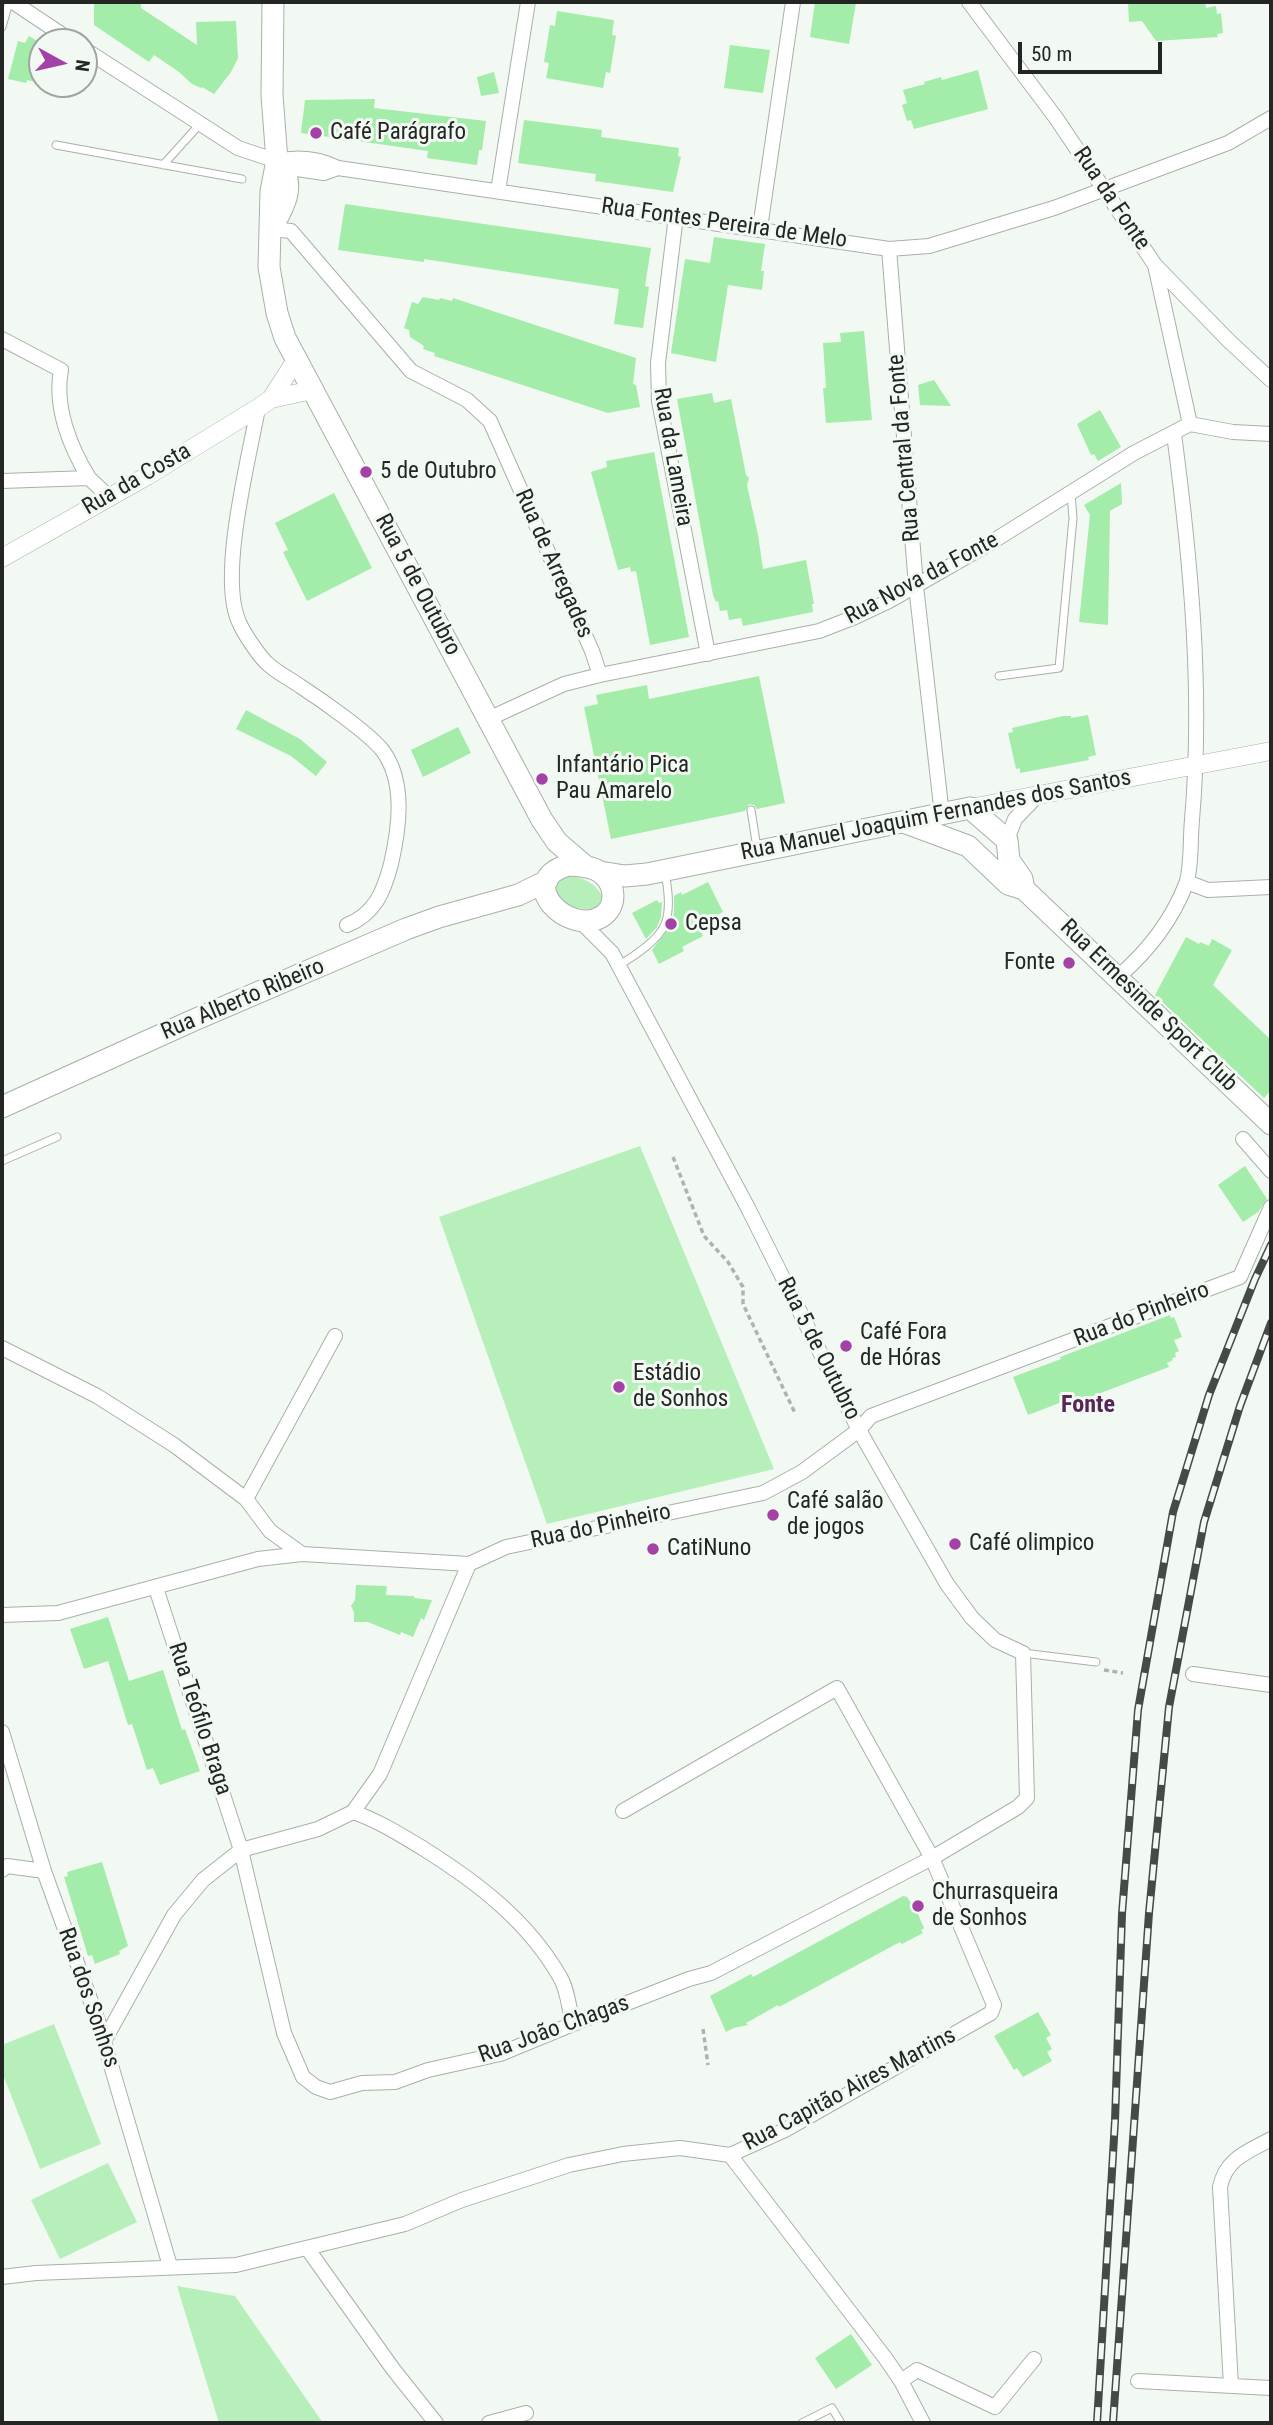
<!DOCTYPE html>
<html>
<head>
<meta charset="utf-8">
<style>
	body { margin:0 }
	#map { position:relative; width:1273px; height:2425px; overflow:hidden; background:#f2f9f2; font-family:"Roboto Condensed",sans-serif }
	canvas { display:block }
	.frame { position:absolute; inset:0; border:4px solid #232623; pointer-events:none }
	.north { position:absolute; left:28px; top:28px; width:70px; height:70px; box-sizing:border-box; background:#f2f9f2; border:2px solid #9fa59f; border-radius:50%; rotate:98deg; font-size:19px; font-weight:700; line-height:28px; text-align:center; color:#232623 }
	.north::after { content:''; display:block; margin:auto; width:24px; height:32px; background:#a441a7; clip-path:polygon(50% 0,100% 100%,50% 72%,0 100%) }
	.scale { position:absolute; left:1018px; top:42px; width:144px; height:32px; box-sizing:border-box; border:4px solid #232623; border-top:0; padding-left:9px; font-size:21px; line-height:24px; white-space:nowrap; color:#232623; -webkit-text-stroke:5px #f2f9f2; paint-order:stroke }
</style>
</head>
<body>
<div id="map">
<canvas width="1273" height="2425"></canvas>
<div class="frame"></div>
<div class="north">N</div>
<div class="scale">50 m</div>
</div>
<script>
const ctx = document.querySelector('canvas').getContext('2d');
ctx.lineJoin = 'round';
function fill(path, color) { ctx.fillStyle = color; ctx.fill(path, 'evenodd'); }
function stroke(path, color, width, dash) { ctx.strokeStyle = color; ctx.lineWidth = width; ctx.lineCap = dash ? 'butt' : 'round'; ctx.setLineDash(dash || []); ctx.stroke(path); }
function label(font, color, halo, rows, align = 'center') {
  ctx.font = font + ' "Roboto Condensed",sans-serif'; ctx.lineWidth = 6; ctx.setLineDash([]); ctx.textBaseline = 'middle'; ctx.strokeStyle = halo; ctx.fillStyle = color; for (const [text, x, y, turn = 0] of rows) {
    ctx.save(); ctx.translate(x, y); ctx.rotate((+turn || 0) * Math.PI / 180); ctx.textAlign = isNaN(turn) ? turn : align; if (halo) ctx.strokeText(text, 0, 0); ctx.fillText(text, 0, 0); ctx.restore();
  }
}
fill(new Path2D(`
	M568,876C582,877 596,883 602,896L600,905C578,920 535,889 568,876Z
	M640,1146L774,1469L547,1524L439,1217Z
	M54,2024L101,2144L40,2169L2,2072V2045Z
	M108,2163L137,2222L60,2259L31,2200Z
	M177,2286L235,2296L323,2423H219Z`), '#b7efbb');
fill(new Path2D(`
	M94,2H141V8L197,45L196,22L236,21L238,58L231,72L214,94L202,87L201,88L192,84L179,72L154,55L149,62L94,25Z
	M815,2L856,3L849,44L810,37Z
	M1128,2H1205L1206,8L1216,6L1217,14L1221,13L1223,33L1217,34L1218,37L1156,41L1142,21L1129,22Z
	M557,11L614,20L612,35L616,36L610,73L606,72L603,88L546,78L549,63L544,62L550,25L555,26Z
	M29,36L42,44L40,83L27,80L26,83L8,79L18,41L25,43Z
	M730,45L770,50L763,93L724,88Z
	M978,70L988,109L914,129L911,120L907,121L902,105L907,103L903,90L925,84L924,82L941,77L942,80Z
	M494,72L499,93L481,96L477,77Z
	M375,99L374,108L486,121L482,150H479L477,165L427,158L428,151L301,133L305,100Z
	M524,120L602,130L601,137L679,148L678,156L681,157L673,192L595,181L596,174L518,163Z
	M345,204L651,248L645,286L649,287L643,328L614,324L619,289L424,259V262L338,250Z
	M714,237L765,244L761,271H764L762,290L728,285L716,362L671,353L685,259L710,263Z
	M423,297L439,300L440,298L452,301L453,298L636,358L633,384L636,385L640,407L608,413L434,356L435,353L423,349L424,346L410,337L409,330L404,328L412,302L418,304Z
	M864,331L872,420L826,423L823,388H826L823,343L841,342L840,333Z
	M934,380L951,406L920,405L918,385Z
	M712,393L714,403L731,399L746,475L749,478L747,485L758,535L763,569L806,560L814,604H812L813,612L743,626L741,618L729,620L727,610L720,611L718,601L716,602L713,595L677,399Z
	M1100,410L1121,447L1098,461L1094,454L1091,455L1077,424Z
	M654,452L689,637L650,645L636,571L631,572L630,567L618,570L591,472L607,467L606,461Z
	M1121,483L1122,504L1110,511L1108,625L1079,622L1090,515L1084,505Z
	M334,493L372,568L307,601L283,552L288,550L275,523Z
	M759,676L785,803L757,809L754,805L749,804L745,811L611,839L584,707L598,704L596,695L647,685L649,699Z
	M246,710L300,739L327,762L316,776L291,756L236,729Z
	M1088,715L1096,755L1088,757L1089,760L1020,773V768L1016,769L1008,733L1013,732L1012,728L1063,716H1071V718Z
	M458,727L471,753L423,777L411,750Z
	M708,882L723,912L698,925L703,936L682,947L684,951L659,964L652,950L670,927L674,913V896L681,892L682,895Z
	M657,900L659,903L662,902L661,917L657,927L646,939L632,913Z
	M1186,937L1199,944L1200,942L1209,946L1212,939L1232,950L1213,985L1271,1040V1090L1264,1098L1155,995Z
	M1245,1166L1267,1199L1258,1212L1243,1222L1218,1185Z
	M1170,1315L1171,1318L1174,1317L1182,1337L1174,1340L1179,1351L1175,1353L1176,1357L1172,1358L1173,1360L1167,1363L1169,1367L1077,1402L1075,1397L1028,1415L1013,1377L1061,1359L1060,1357Z
	M356,1585L387,1586L386,1595L414,1596V1598L432,1600L424,1620L421,1618L413,1637L401,1632L400,1635L368,1622H354V1612L351,1606L355,1600Z
	M108,1617L129,1681L163,1670L182,1730L185,1729L200,1771L160,1785L153,1768L147,1770L132,1724L128,1725L108,1661L84,1669L70,1629Z
	M102,1862L128,1946L119,1951L120,1954L95,1964L92,1955L88,1956L64,1877L68,1876L67,1872Z
	M903,1896L907,1897L917,1912L924,1928L921,1930L923,1933L902,1944L900,1942L779,2007L778,2005L746,2023L748,2025L734,2028L726,2032L710,1996L751,1974L753,1977Z
	M1038,2012L1051,2035L1046,2038L1052,2049L1047,2052L1052,2061L1023,2077L1017,2068L1014,2070L994,2036Z
	M851,2334L872,2365L836,2389L815,2358Z`), '#a3eca9');
const service = new Path2D(`
	M2,27L9,2
	M56,145L242,179
	M163,165L200,124
	M999,676L1059,668L1073,518L1071,494
	M751,810L757,848
	M619,965C633,957 659,940 665,924C671,909 668,888 665,873
	M2,1161L57,1137
	M1023,1653L1096,1662
	M802,2423L832,2408L841,2423`);
const minor = new Path2D(`
	M13,2L73,42
	M969,2L1056,118L1155,265L1229,341L1271,380
	M84,49L238,148L277,161L290,168L324,173L338,168
	M277,161C299,156 318,158 338,168L889,249L929,246L1054,208L1228,143L1271,118
	M498,191L528,2
	M676,216L658,363L659,401L708,654
	M760,228L793,2
	M271,229L291,231L411,371L467,400L490,421L592,651L600,675
	M889,249L916,586L942,815
	M2,339L61,370C54,407 70,447 89,478
	M258,408C249,459 218,576 239,622C243,632 260,658 269,665C278,673 290,679 300,686C320,699 369,733 383,751C406,783 399,829 391,864C384,891 375,914 347,925
	M1190,424L1233,432L1271,434
	M2,481L89,478L109,497
	M488,719L564,684L600,675L819,631L855,617L889,601L987,545L1134,453L1190,424L1155,265
	M1007,840L1015,819L1037,796
	M1187,882L1208,890L1271,887
	M1118,977C1147,952 1172,920 1186,884C1192,868 1190,838 1192,820C1203,692 1191,562 1174,434
	M1243,1139L1271,1171
	M2,1348L97,1396L174,1445L246,1499L270,1531L302,1554
	M246,1499L335,1336
	M156,1588L241,1850L284,2033L303,2077L316,2087L330,2092L362,2083L395,2082L428,2070L500,2054L573,2024L689,1979L711,1973L932,1858L1018,1807L1027,1798L1023,1653L995,1640L972,1618L947,1584L859,1430L748,1208L612,953L579,920
	M2,1615L58,1613L258,1559L302,1554L469,1564
	M1193,1674L1271,1685
	M2,1732L44,1871L98,2021L170,2266
	M353,1812C379,1821 401,1835 424,1849C478,1883 528,1921 560,1977C568,1990 569,2009 573,2024
	M2,1870L7,1866L44,1871
	M104,2041L174,1915L203,1880L241,1850L318,1829L353,1812L380,1774L469,1564L506,1547L763,1493L802,1472L859,1430L871,1416L1240,1277L1271,1207
	M730,2155L886,2359L901,2381L923,2423
	M307,2248L393,2369L436,2423
	M2,2277L36,2273L236,2265L405,2224L462,2200L569,2165L623,2154L680,2148L730,2155L785,2130L991,2013L994,2005L932,1858L837,1688L623,1811
	M901,2381L917,2370L995,2407L1034,2359
	M1138,2381L1271,2388
	M1231,2386L1220,2187C1226,2158 1248,2152 1271,2139
	M489,2423L526,2413`);
const tertiary = new Path2D(`
	M271,399L312,390
	M2,558L147,476L258,408L271,399L296,360
	M970,808L1271,751`);
const secondary = new Path2D(`
	M273,2L272,95L277,161L271,191L269,267L277,313L285,338L542,820L557,842L585,866
	M271,229C284,207 298,183 277,161
	M970,808L1007,840L1009,860L1022,879L1024,889
	M906,823L968,846L1008,884L1024,889L1271,1124
	M568,865C579,866 591,866 600,872C616,883 618,907 601,917C569,936 513,882 568,865Z
	M600,872L625,876L647,874L970,808
	M2,1107L194,1020L406,929L439,917L518,895L547,881`);
stroke(service, '#a8b0a9', 9);
stroke(minor, '#a8b0a9', 16);
stroke(tertiary, '#a8b0a9', 19);
stroke(secondary, '#a8b0a9', 23);
stroke(new Path2D(`
	M673,1157L704,1236L728,1262L743,1287V1304L795,1413
	M1104,1670L1123,1673
	M703,2029L708,2065`), '#aeb3ae', 3.5, [5, 3.5]);
stroke(service, '#fff', 7);
stroke(minor, '#fff', 14);
stroke(tertiary, '#fff', 18);
stroke(secondary, '#fff', 21);
const rail = new Path2D(`
	M1097,2423L1115,2121L1122,1914L1138,1710L1173,1512L1209,1395L1255,1279L1271,1245
	M1113,2423L1149,1913L1169,1707L1204,1522L1240,1406L1271,1323`);
stroke(rail, '#464a46', 8);
stroke(rail, '#f2f9f2', 5, [16]);
for (const [x, y, r, color] of [
	[316,133,7,"#a441a7"],
	[366,472,7,"#a441a7"],
	[542,779,7,"#a441a7"],
	[671,924,7,"#a441a7"],
	[1069,963,7,"#a441a7"],
	[846,1346,7,"#a441a7"],
	[619,1387,7,"#a441a7"],
	[773,1515,7,"#a441a7"],
	[955,1544,7,"#a441a7"],
	[653,1549,7,"#a441a7"],
	[918,1906,7,"#a441a7"]
]) { const dot = new Path2D(); dot.arc(x, y, r, 0, 2 * Math.PI); ctx.fillStyle = color; ctx.fill(dot); stroke(dot, '#f2f9f2', 2.5); }
label('23px', '#232623', '#f2f9f2', [
	["Café Parágrafo",330,133],
	["5 de Outubro",380,472],
	["Infantário Pica",556,766],
	["Pau Amarelo",556,792],
	["Cepsa",685,924],
	["Fonte",1055,963,"right"],
	["Café Fora",860,1333],
	["de Hóras",860,1359],
	["Estádio",633,1374],
	["de Sonhos",633,1400],
	["Café salão",787,1502],
	["de jogos",787,1528],
	["Café olimpico",969,1544],
	["CatiNuno",667,1549],
	["Churrasqueira",932,1893],
	["de Sonhos",932,1919]
], 'left');
label('23px', '#232623', '#f2f9f2', [
	["Rua da Fonte",1111,199,56],
	["Rua Fontes Pereira de Melo",724,224,8],
	["Rua Central da Fonte",905,448,-95],
	["Rua da Lameira",672,457,80],
	["Rua da Costa",137,480,-30],
	["Rua de Arregades",553,564,66],
	["Rua Nova da Fonte",922,579,-28],
	["Rua 5 de Outubro",417,585,62],
	["Rua Manuel Joaquim Fernandes dos Santos",936,816,-11],
	["Rua Alberto Ribeiro",243,1000,-23],
	["Rua Ermesinde Sport Club",1148,1006,44],
	["Rua do Pinheiro",1142,1315,-21],
	["Rua 5 de Outubro",818,1349,63],
	["Rua do Pinheiro",601,1527,-12],
	["Rua Teófilo Braga",199,1719,72],
	["Rua dos Sonhos",88,1998,71],
	["Rua João Chagas",554,2030,-20],
	["Rua Capitão Aires Martins",850,2090,-28]
]);
label('bold 24px', '#562658', '#f2f9f2', [
	["Fonte",1088,1406]
]);
</script>
</body>
</html>
